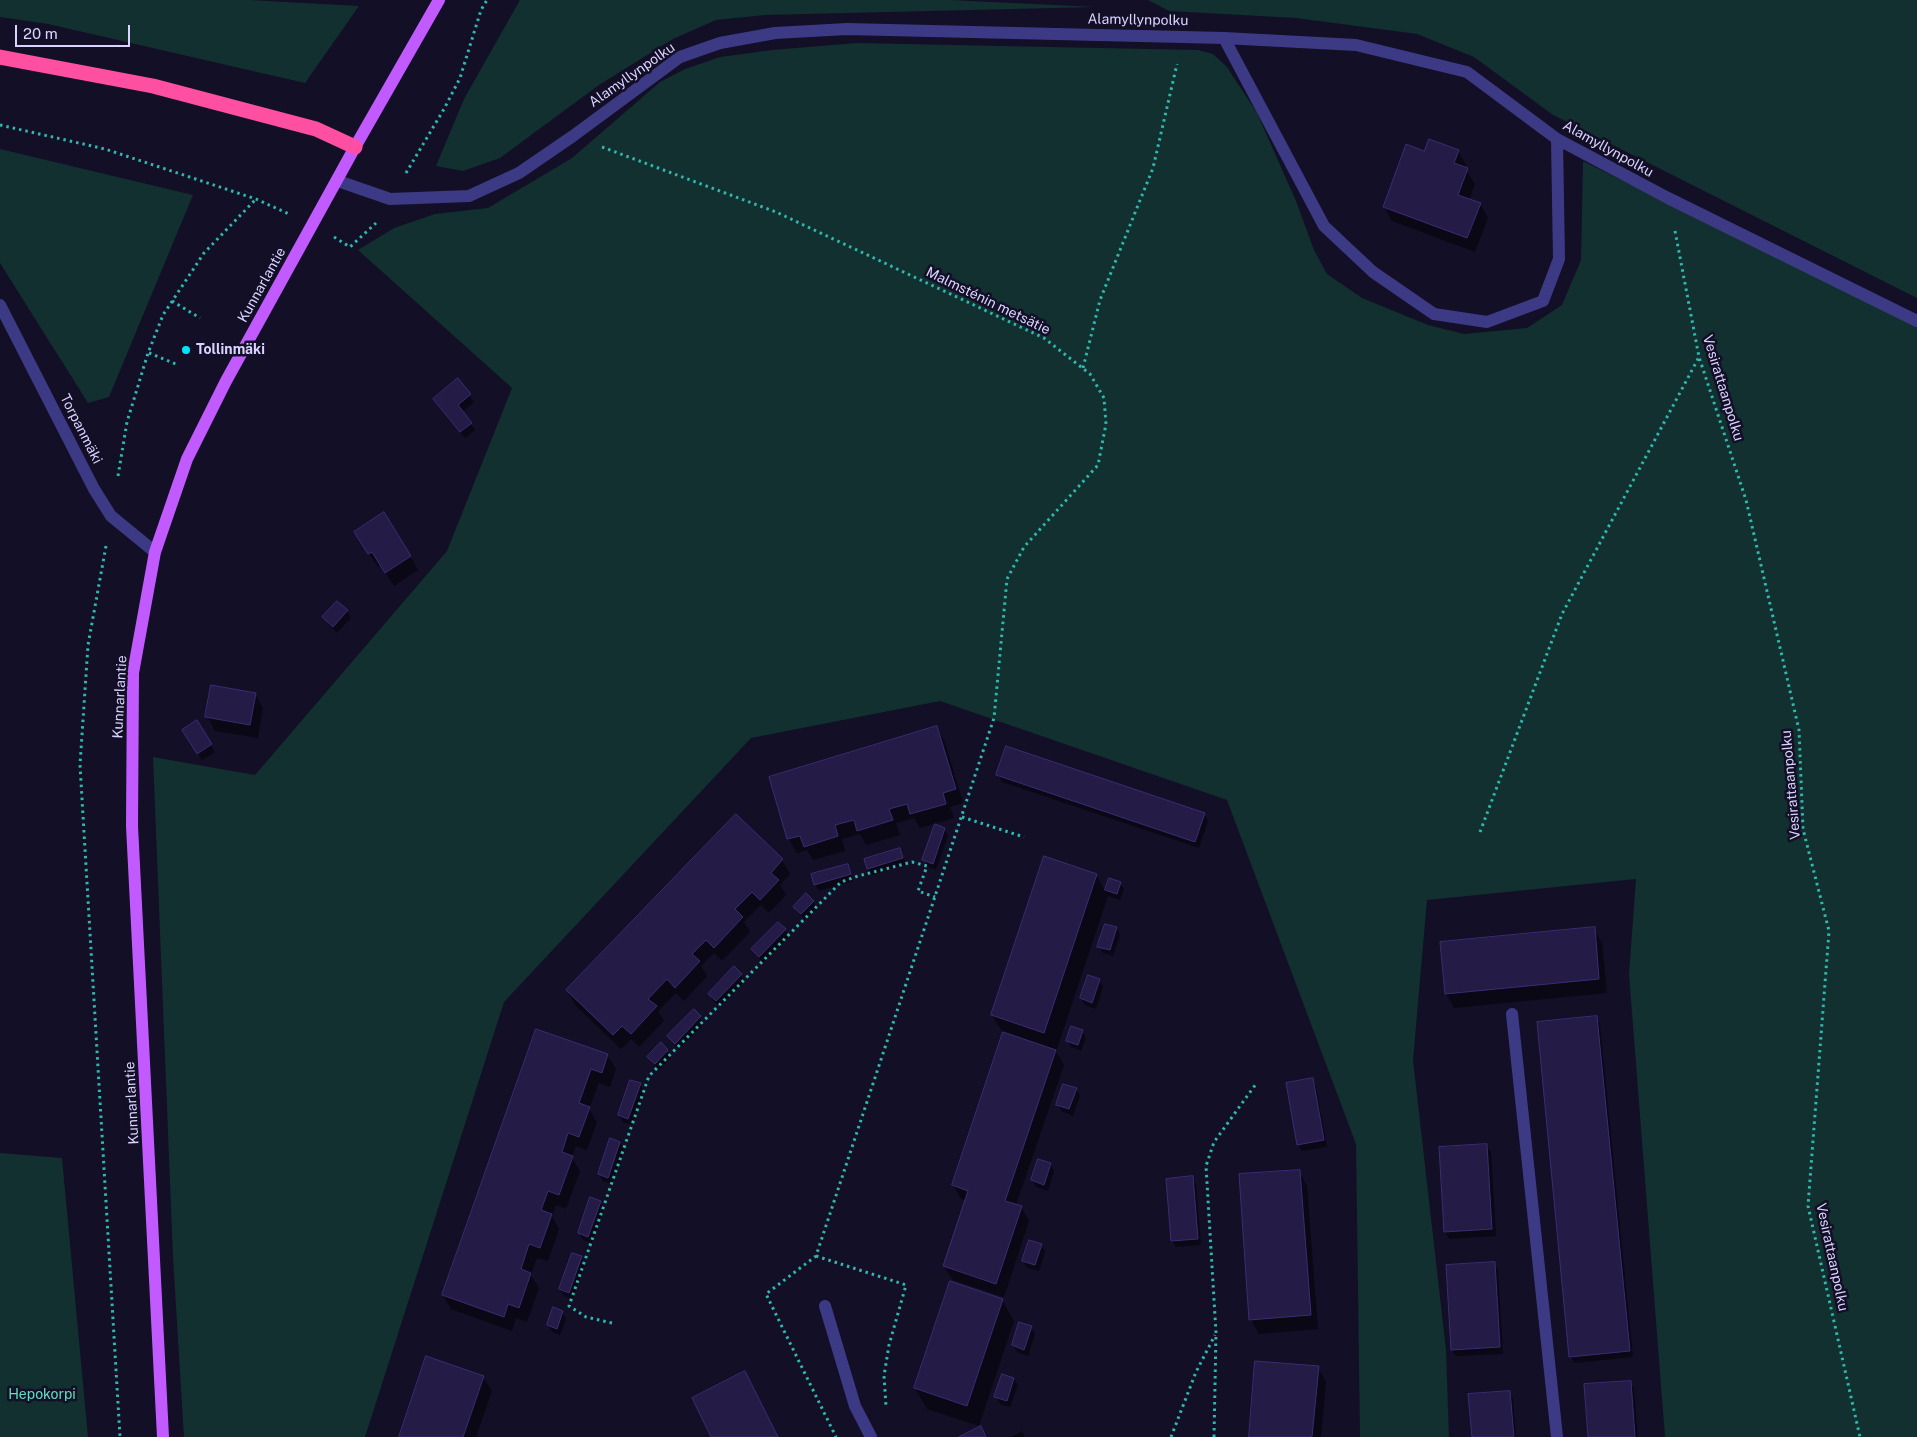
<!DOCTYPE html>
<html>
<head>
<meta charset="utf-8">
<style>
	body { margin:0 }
	#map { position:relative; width:1917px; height:1437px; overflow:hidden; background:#130f26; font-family:"Public Sans",sans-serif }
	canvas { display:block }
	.scale { position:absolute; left:15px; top:25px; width:115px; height:22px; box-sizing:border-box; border:2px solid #d9d4ff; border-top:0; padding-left:6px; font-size:15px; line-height:18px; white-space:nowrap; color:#d9d4ff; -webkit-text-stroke:4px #130f26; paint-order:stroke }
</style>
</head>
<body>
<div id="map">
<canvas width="1917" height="1437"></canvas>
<div class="scale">20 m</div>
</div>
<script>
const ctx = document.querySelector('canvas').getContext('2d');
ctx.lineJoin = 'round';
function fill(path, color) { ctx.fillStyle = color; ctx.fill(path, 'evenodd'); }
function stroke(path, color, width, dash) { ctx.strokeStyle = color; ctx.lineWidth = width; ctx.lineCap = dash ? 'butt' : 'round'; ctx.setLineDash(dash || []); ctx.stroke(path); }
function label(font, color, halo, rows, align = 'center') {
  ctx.font = font + ' "Public Sans",sans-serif'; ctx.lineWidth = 5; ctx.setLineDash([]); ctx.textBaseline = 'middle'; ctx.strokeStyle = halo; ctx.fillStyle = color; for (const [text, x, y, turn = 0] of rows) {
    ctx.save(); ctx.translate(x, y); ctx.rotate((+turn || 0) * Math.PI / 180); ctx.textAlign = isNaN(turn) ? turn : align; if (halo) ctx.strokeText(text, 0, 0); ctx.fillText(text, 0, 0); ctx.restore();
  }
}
fill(new Path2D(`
	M0,0H250L359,6L305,83L48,24L0,17Z
	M520,0H950L1096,7L765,15L716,20L673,39L599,85L500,158L463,171L436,166L464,99Z
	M1148,0H1917V298L1553,115L1474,57L1417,34L1296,18L1169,11Z
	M857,43L1198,50L1213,54L1227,67L1257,113L1296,201L1314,250L1327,274L1362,298L1428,325L1464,334L1527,328L1562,305L1581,260L1583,161L1917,327V1437H1665L1629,974L1636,879L1427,900L1413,1060L1446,1350L1449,1437H1360L1356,1144L1227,800L940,701L751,738L504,1002L365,1437H184L173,1257L153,757L255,775L447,551L512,388L358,250L394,228L435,214L488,208L572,158L660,82L685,69L720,57L772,50Z
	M0,149L193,195L109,397L88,403L0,263Z
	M0,1153L62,1158L88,1437H0Z`), '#12302f');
fill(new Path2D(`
	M1458,151L1466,165L1465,169L1475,184L1469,200L1480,204L1488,218L1475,252L1392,221L1384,207L1425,152Z
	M458,380L474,402L462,412L475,430L465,438L435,399Z
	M364,546L410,556L418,570L394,586L381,566L378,567Z
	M338,602L347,611L351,618L337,633L328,624L324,617Z
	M255,694L263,708L258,738L215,731L207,716Z
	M197,722L215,752L202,760L184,730Z
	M937,728L945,742L963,803L950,807L954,818L920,828L914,818L896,823L900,835L866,845L860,834L842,839L845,851L813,860L807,850L797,853L789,839L770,778Z
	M998,775L1204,814L1208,821L1199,848L1002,782Z
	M736,816L782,860L790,874L780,885L786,895L769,913L761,905L744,922L750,932L722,961L714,953L701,966L707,976L684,1001L676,993L658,1011L664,1021L639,1047L631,1039L621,1049L575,1005L567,990Z
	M944,829L948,836L936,870L928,867L924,860Z
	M900,849L906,864L872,875L868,868Z
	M847,865L853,881L819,891L815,885Z
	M1096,875L1105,891L1109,879L1120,883L1124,889L1120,900L1108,896L1056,1052L1064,1065L1016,1205L1021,1207L1029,1221L1004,1297L953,1280L944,1266L966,1201L961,1199L953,1185L1004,1035L992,1015Z
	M813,901L817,908L805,920L794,907Z
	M1117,928L1120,935L1113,956L1103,953L1099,946Z
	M1594,929L1602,943L1607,993L1454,1008L1446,994Z
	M785,930L789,937L763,963L753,950Z
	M741,975L745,981L720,1007L713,1001L709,994Z
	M1099,980L1103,987L1096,1009L1085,1005L1081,998Z
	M694,1011L704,1024L679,1049L668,1036Z
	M1596,1017L1600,1024L1633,1357L1574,1363L1571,1356Z
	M536,1031L607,1055L616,1069L610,1087L599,1083L589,1109L597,1122L587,1150L576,1146L572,1158L580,1171L566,1209L556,1205L552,1216L559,1229L548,1261L537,1258L531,1275L539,1288L527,1322L516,1318L512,1331L451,1309L443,1295Z
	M1082,1031L1086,1038L1081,1051L1071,1047L1067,1040Z
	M661,1044L671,1058L659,1070L649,1057Z
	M1312,1079L1316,1086L1327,1147L1302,1151L1298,1145Z
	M640,1084L644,1091L632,1125L623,1122L619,1115Z
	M1076,1089L1080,1096L1073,1116L1061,1111L1058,1105Z
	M620,1143L624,1149L612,1184L603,1181L599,1174Z
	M1487,1146L1491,1152L1496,1236L1449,1239L1445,1232Z
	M1050,1164L1054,1171L1048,1191L1036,1187L1032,1180Z
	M1299,1171L1307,1186L1318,1329L1259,1334L1251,1320Z
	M1192,1177L1196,1184L1201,1245L1176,1247L1172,1241Z
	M600,1202L604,1208L592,1243L583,1240L579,1233Z
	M1041,1245L1045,1252L1039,1271L1027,1268L1023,1261Z
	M581,1257L585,1264L573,1299L564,1296L560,1289Z
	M1494,1264L1498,1270L1503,1354L1456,1356L1452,1350Z
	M1002,1300L1014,1321L979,1426L927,1409L915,1388Z
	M562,1312L566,1319L560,1335L552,1332L548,1325Z
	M1031,1327L1035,1334L1028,1356L1017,1352L1013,1345Z
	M1318,1368L1326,1382L1321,1437H1250Z
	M483,1377L492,1391L476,1437H400Z
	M1014,1379L1018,1385L1010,1407L1000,1404L996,1397Z
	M1630,1382L1634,1389L1638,1437H1589Z
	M1509,1392L1513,1399L1516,1437H1473Z
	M1022,1431L1025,1437H1013V1436Z`), '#0007');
const building = new Path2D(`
	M1429,139L1459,150L1454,163L1468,168L1458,195L1481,203L1467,238L1383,207L1406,144L1424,151Z
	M458,378L471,394L458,405L472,423L460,432L433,399Z
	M384,512L411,556L385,573L372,552L368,554L354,532Z
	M337,601L348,610L333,627L322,617Z
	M211,685L256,693L250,725L205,717Z
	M197,720L212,744L197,754L182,730Z
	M937,726L956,789L943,793L946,804L910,814L907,804L889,809L893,820L857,831L854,820L835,825L838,836L804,847L800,836L787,839L769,777Z
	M1006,746L1205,813L1195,842L996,775Z
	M736,814L783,859L771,873L779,880L760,900L752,892L735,909L743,917L714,948L706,940L692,954L700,961L675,988L667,979L648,999L657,1006L631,1034L622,1026L613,1035L566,990Z
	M935,824L945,828L933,864L922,860Z
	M900,848L903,858L867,869L864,859Z
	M1044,856L1097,874L1044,1033L991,1015Z
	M848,864L851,874L814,885L811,874Z
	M1109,878L1121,882L1117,894L1105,890Z
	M806,893L814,901L801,914L793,907Z
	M778,922L786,929L759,957L751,949Z
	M1105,924L1117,927L1110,950L1097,947Z
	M1595,927L1599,979L1445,994L1440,942Z
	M734,966L742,974L716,1001L708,994Z
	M1088,975L1100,979L1092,1003L1080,998Z
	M694,1009L701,1016L675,1044L667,1036Z
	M1597,1016L1630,1351L1569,1357L1537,1022Z
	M1071,1026L1083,1030L1078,1045L1066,1041Z
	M536,1029L608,1054L602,1073L591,1069L579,1103L590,1107L579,1137L568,1133L562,1152L573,1156L559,1195L548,1191L541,1210L552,1214L540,1248L529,1244L521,1269L531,1273L519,1308L508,1304L504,1317L442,1295Z
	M1003,1032L1056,1050L1005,1201L1022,1206L996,1284L943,1266L968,1191L952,1185Z
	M661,1042L668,1050L655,1064L647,1057Z
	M1313,1078L1324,1140L1297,1145L1286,1083Z
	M630,1080L641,1083L628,1119L618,1115Z
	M1063,1084L1077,1088L1069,1109L1056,1105Z
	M610,1138L620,1142L608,1178L598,1174Z
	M1487,1144L1492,1229L1444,1232L1439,1147Z
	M1038,1159L1051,1163L1044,1185L1031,1180Z
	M1300,1170L1311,1315L1249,1320L1239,1174Z
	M1193,1176L1198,1239L1171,1241L1166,1179Z
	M590,1197L601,1201L588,1237L578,1233Z
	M1029,1240L1042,1244L1035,1265L1022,1261Z
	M572,1253L582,1256L569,1293L559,1289Z
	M1495,1262L1500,1347L1451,1350L1446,1265Z
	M950,1281L1003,1299L967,1406L914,1388Z
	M553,1307L563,1311L557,1329L547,1325Z
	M1019,1322L1032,1326L1024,1350L1012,1345Z
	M426,1356L484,1376L463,1437H399Z
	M1255,1361L1319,1366L1312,1437H1249Z
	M745,1371L778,1437H711L692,1398Z
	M1002,1374L1014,1378L1007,1401L994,1397Z
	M1631,1381L1635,1437H1588L1584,1384Z
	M1510,1391L1514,1437H1472L1468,1394Z
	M981,1426L986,1437H959Z`);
fill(building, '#241b47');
stroke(building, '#3b2d73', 1);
stroke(new Path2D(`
	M0,125L105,149L256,199L289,214
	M602,147L776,212L1044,338L1090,374L1104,398L1106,424L1098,465L1024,547L1007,579L994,718L816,1256L766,1294L836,1437
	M406,173L444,109L460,78L481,10L487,0
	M1675,231L1699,357L1746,500L1799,730L1803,829L1829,931L1808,1206L1860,1437
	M334,237L350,247L376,223
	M172,301L200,318
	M149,353L178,365
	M1083,368L1100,300L1153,168L1177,64
	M118,476L127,422L148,353L163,315L204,253L256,199
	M106,546L88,645L80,765L120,1437
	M962,817L1024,837
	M1480,832L1562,614L1699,357
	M816,1256L906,1285L889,1345L884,1376L886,1406
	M612,1323L586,1317L569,1306L649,1076L841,882L858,876L912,862L927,866L918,891L935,897
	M1171,1437L1196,1372L1215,1335
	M1214,1437L1216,1333L1206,1166L1214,1142L1256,1084`), '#2fb8b0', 3, [2.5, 4]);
stroke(new Path2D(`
	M1224,38L1324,226L1373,272L1434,314L1487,322L1543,301L1559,259L1557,139
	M338,181L390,199L469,196L519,173L573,136L680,57L720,43L775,33L847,29L1224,38L1356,45L1467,72L1557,139L1668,198L1917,321
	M0,305L94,489L111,516L155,552
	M1512,1014L1557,1437
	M825,1306L855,1406L871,1437`), '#3d3a85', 12);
stroke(new Path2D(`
	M163,1437L132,826L133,673L155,552L187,459L226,381L355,147L439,0`), '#c25bff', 12);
stroke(new Path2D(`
	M0,57L153,86L316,129L355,147`), '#ff4fa3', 15);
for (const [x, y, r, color] of [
	[186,350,5,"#00e5ff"]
]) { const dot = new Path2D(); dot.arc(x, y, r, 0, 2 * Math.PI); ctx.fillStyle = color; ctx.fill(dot); stroke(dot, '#130f26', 2); }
label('14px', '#d9d4ff', '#130f26', [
	["Alamyllynpolku",1138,20,1],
	["Alamyllynpolku",632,75,-35],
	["Alamyllynpolku",1608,149,29],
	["Kunnarlantie",262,285,-61],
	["Malmsténin metsätie",988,301,26],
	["Vesirattaanpolku",1723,388,73],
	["Torpanmäki",81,429,63],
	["Kunnarlantie",120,697,-87],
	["Vesirattaanpolku",1791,785,-95],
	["Kunnarlantie",132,1103,-93],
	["Vesirattaanpolku",1832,1257,78]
]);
label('bold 14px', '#d9d4ff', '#130f26', [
	["Tollinmäki",196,350]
], 'left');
label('14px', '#5fe0c0', '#130f26', [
	["Hepokorpi",42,1395]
]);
</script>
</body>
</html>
